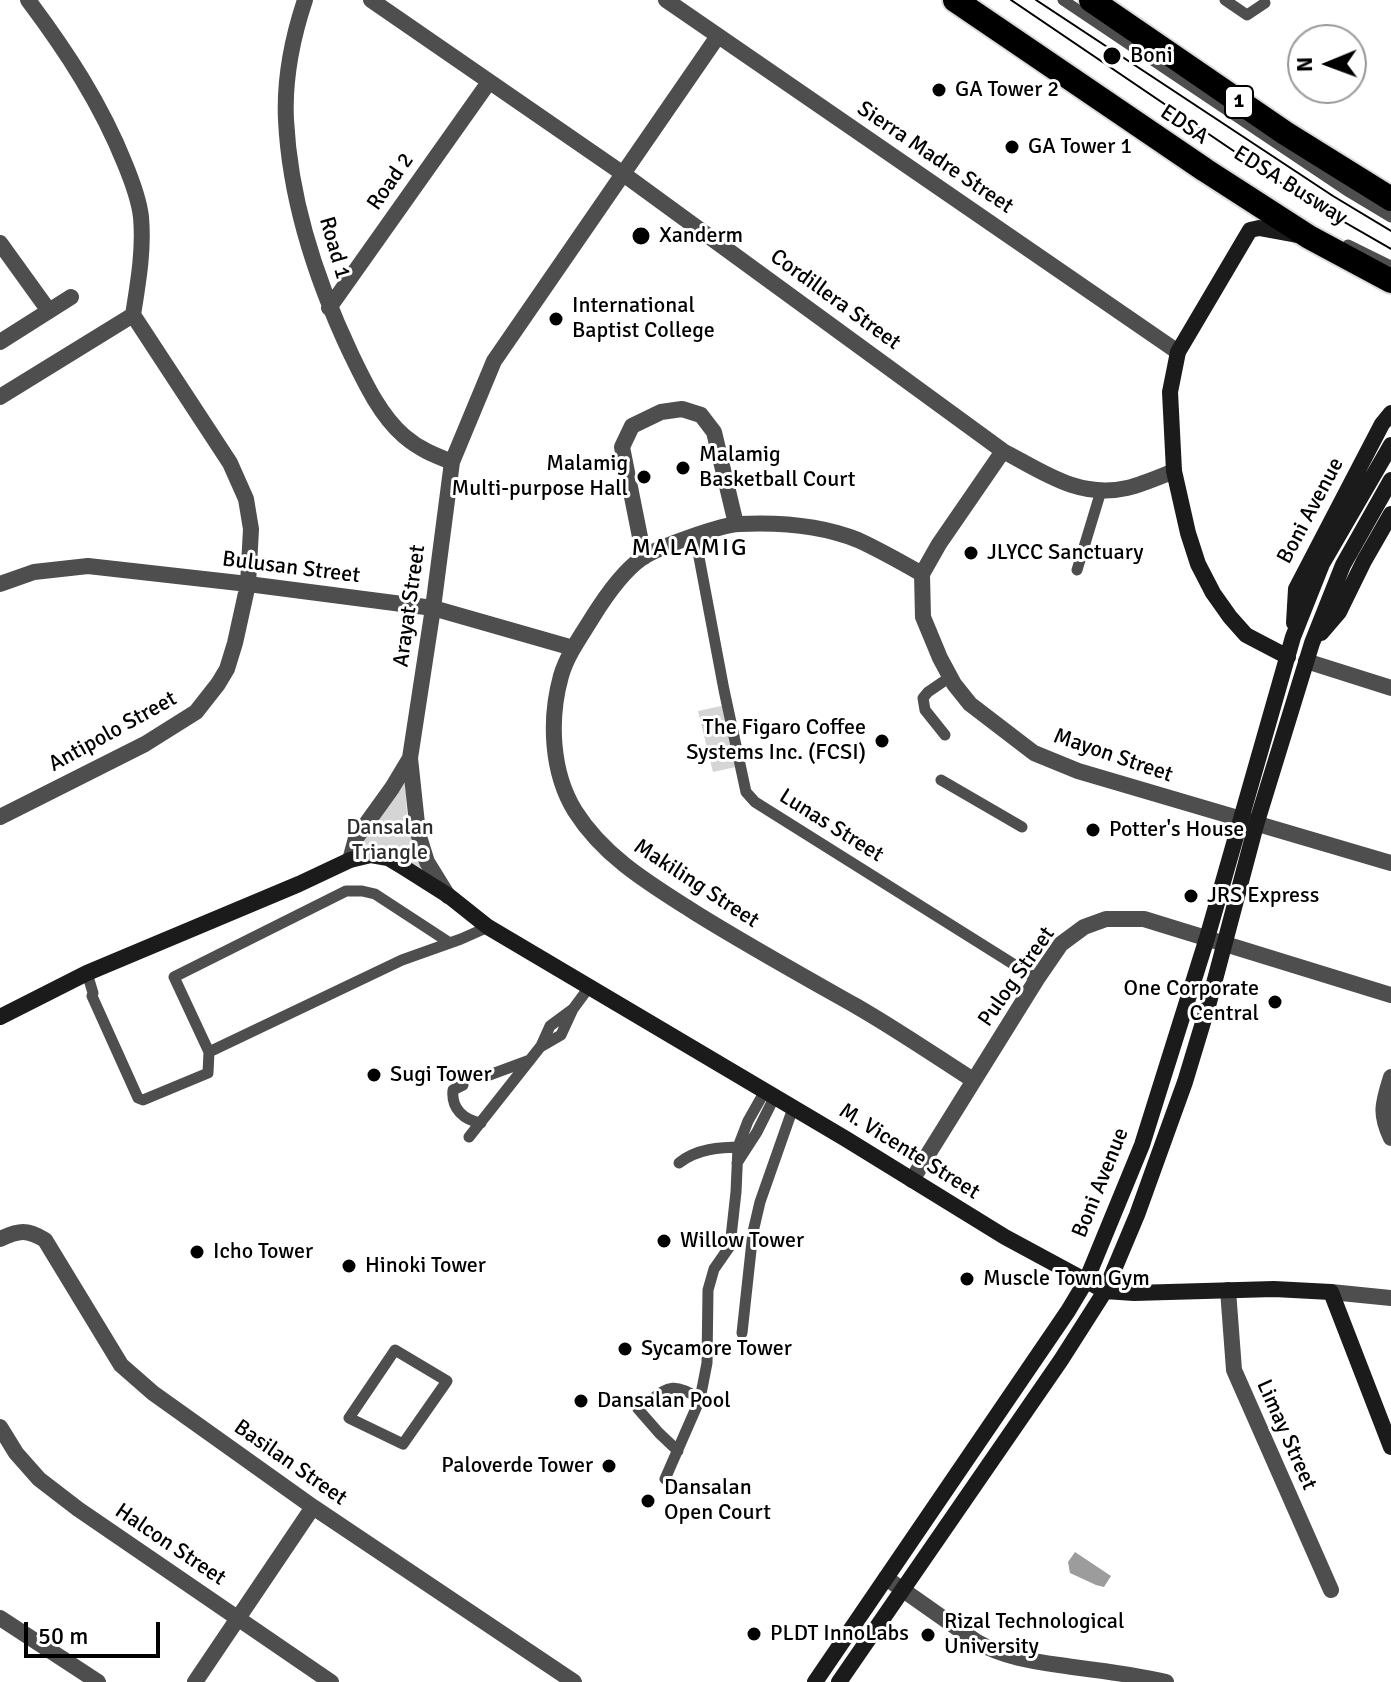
<!DOCTYPE html>
<html>
<head>
<meta charset="utf-8">
<style>
	body { margin:0 }
	#map { position:relative; width:1391px; height:1682px; overflow:hidden; background:#fff; font-family:Signika,sans-serif }
	canvas { display:block }
	.north { position:absolute; left:1287px; top:24px; width:80px; height:80px; box-sizing:border-box; background:#fff; border:2px solid #999; border-radius:50%; rotate:269deg; font-size:22px; font-weight:700; line-height:32px; text-align:center; color:#000 }
	.north::after { content:''; display:block; margin:auto; width:28px; height:36px; background:#000; clip-path:polygon(50% 0,100% 100%,50% 72%,0 100%) }
	.scale { position:absolute; left:24px; top:1622px; width:136px; height:36px; box-sizing:border-box; border:4px solid #000; border-top:0; padding-left:10px; font-size:24px; line-height:28px; white-space:nowrap; color:#000; -webkit-text-stroke:6px #fff; paint-order:stroke }
</style>
</head>
<body>
<div id="map">
<canvas width="1391" height="1682"></canvas>
<div class="north">N</div>
<div class="scale">50 m</div>
</div>
<script>
const ctx = document.querySelector('canvas').getContext('2d');
ctx.lineJoin = 'round';
function fill(path, color) { ctx.fillStyle = color; ctx.fill(path, 'evenodd'); }
function stroke(path, color, width, dash) { ctx.strokeStyle = color; ctx.lineWidth = width; ctx.lineCap = dash ? 'butt' : 'round'; ctx.setLineDash(dash || []); ctx.stroke(path); }
function label(font, color, halo, rows, align = 'center') {
  ctx.font = font + ' Signika,sans-serif'; ctx.lineWidth = 6; ctx.setLineDash([]); ctx.textBaseline = 'middle'; ctx.strokeStyle = halo; ctx.fillStyle = color; for (const [text, x, y, turn = 0] of rows) {
    ctx.save(); ctx.translate(x, y); ctx.rotate((+turn || 0) * Math.PI / 180); ctx.textAlign = isNaN(turn) ? turn : align; if (halo) ctx.strokeText(text, 0, 0); ctx.fillText(text, 0, 0); ctx.restore();
  }
}
fill(new Path2D(`
	M730,704L745,765L713,772L698,711Z
	M405,780L407,814L411,834L427,882L399,868L350,854Z`), '#d5d5d5');
fill(new Path2D(`
	M1075,1552L1111,1576L1104,1587L1096,1585L1070,1573L1068,1562Z`), '#9c9c9c');
const highway = new Path2D(`
	M955,0L1205,170L1309,237L1391,281
	M1091,0L1285,133L1391,199`);
stroke(highway, '#dbdbdb', 28);
stroke(new Path2D(`
	M1063,0L1346,190L1391,217
	M1225,0L1247,15L1265,3
	M1348,245L1391,266
	M695,536L724,690L746,792L755,802L1037,979
	M1077,570L1101,491
	M945,735L925,710L923,698L928,692L950,677
	M941,780L1022,827
	M87,973L93,993L92,996L138,1098L143,1100L208,1073L209,1052L174,977L346,891H362L375,894L450,943
	M542,1046L561,1035L573,1009L590,986
	M209,1052L402,960L461,939L488,927
	M484,1077L530,1060
	M463,1085L453,1090C451,1109 464,1120 481,1123
	M469,1137L541,1046L550,1026L573,1009
	M679,1163C696,1149 720,1147 742,1147
	M737,1163L757,1132L775,1096
	M742,1333L753,1232L760,1202L793,1108
	M395,1350L447,1381L403,1444L349,1418Z
	M678,1451L659,1433L638,1409C666,1391 668,1378 700,1399
	M665,1479L700,1399L707,1363L708,1290L714,1269L730,1246L736,1192L738,1147L748,1121L765,1091`), '#4e4e4e', 11);
stroke(new Path2D(`
	M28,0C67,52 101,104 125,164C132,181 139,199 141,217C144,250 138,283 133,315
	M305,0C292,39 284,79 286,120C290,201 317,282 351,354C365,383 380,415 404,436C419,449 434,455 452,462
	M371,0L622,173L1003,451C1043,472 1079,499 1127,488C1143,484 1159,477 1174,471
	M666,0L1178,352
	M0,243L49,311
	M329,308L489,82
	M0,342L71,297
	M0,397L133,315
	M1003,451L939,544L922,574L923,617L940,658L954,684L970,704L1034,753L1078,771L1391,863
	M644,557L622,447L632,426L661,412L682,409L701,415L714,432L736,524
	M922,574C901,562 880,550 858,540C821,525 779,522 739,524C721,525 658,547 642,558C622,572 605,597 592,618C581,636 567,655 561,676C549,719 551,772 575,811C604,857 650,884 694,912C747,945 801,975 856,1006C896,1029 934,1055 973,1080
	M0,584L34,572L88,566L248,584L433,608L573,648
	M1306,661L1391,688
	M410,758L418,833L427,862L448,896
	M0,817L145,744L196,712L218,684L227,669L235,643L248,584L251,529L246,499L230,463L133,315
	M350,860L356,838L392,788L410,758L433,608L452,462L494,361L718,36
	M1391,1077C1383,1103 1379,1113 1391,1138
	M912,1180L1037,979L1061,944L1084,927L1106,919H1144L1391,995
	M0,1239C19,1230 27,1229 45,1240L121,1365L153,1393L313,1507L574,1682
	M1228,1290L1234,1370L1331,1590
	M1331,1292L1391,1298
	M0,1427L16,1453L39,1479L78,1509L331,1682
	M886,1578L977,1642C1007,1659 1040,1662 1073,1667C1104,1671 1136,1675 1166,1682
	M0,1618L98,1682
	M195,1682L313,1507`), '#4e4e4e', 16);
stroke(new Path2D(`
	M1294,623L1296,589L1382,424L1391,413
	M1321,633L1339,612L1364,561L1391,514
	M1288,657L1246,635L1230,617L1213,593L1198,564L1188,533L1174,471L1170,392L1178,352L1250,230L1259,228L1297,235
	M0,1017L87,973L299,884L350,860L371,855L388,858L403,867L449,896L488,927L846,1139L1005,1237L1105,1291L1134,1293L1274,1289L1331,1292L1391,1447
	M815,1682L1068,1311L1086,1281L1142,1145L1207,938L1293,637L1322,564L1391,445
	M839,1682L1061,1360L1105,1291L1137,1215L1185,1082L1208,1006L1256,825L1312,643L1343,565L1391,480`), '#1b1b1b', 16);
stroke(highway, '#000', 24);
stroke(new Path2D(`
	M1011,0L1306,200L1391,249
	M1036,0L1333,196L1391,231`), '#000', 2);
for (const [x, y, r, color] of [
	[1112,56,10,"#000"],
	[939,90,8,"#000"],
	[1012,147,8,"#000"],
	[641,236,10,"#000"],
	[556,319,8,"#000"],
	[683,468,8,"#000"],
	[644,477,8,"#000"],
	[971,553,8,"#000"],
	[882,741,8,"#000"],
	[1093,830,8,"#000"],
	[1191,896,8,"#000"],
	[1275,1002,8,"#000"],
	[374,1075,8,"#000"],
	[664,1241,8,"#000"],
	[197,1252,8,"#000"],
	[349,1266,8,"#000"],
	[967,1279,8,"#000"],
	[625,1349,8,"#000"],
	[581,1401,8,"#000"],
	[609,1466,8,"#000"],
	[648,1501,8,"#000"],
	[754,1634,8,"#000"],
	[928,1635,8,"#000"]
]) { const dot = new Path2D(); dot.arc(x, y, r, 0, 2 * Math.PI); ctx.fillStyle = color; ctx.fill(dot); stroke(dot, '#fff', 3); }
for (const [x, y, w] of [
	[1239,102,28]
]) { const box = new Path2D(); box.roundRect(x - w / 2, y - 16, w, 32, 6); ctx.fillStyle = '#fff'; ctx.fill(box); stroke(box, '#000', 2); }
label('bold 20px', '#000', null, [
	["1",1239,102]
]);
label('22px', '#000', '#fff', [
	["Boni",1130,56],
	["GA Tower 2",955,90],
	["GA Tower 1",1028,147],
	["Xanderm",659,236],
	["International",572,306],
	["Baptist College",572,331],
	["Malamig",699,455],
	["Basketball Court",699,480],
	["Malamig",628,464,"right"],
	["Multi-purpose Hall",628,489,"right"],
	["JLYCC Sanctuary",987,553],
	["The Figaro Coffee",866,728,"right"],
	["Systems Inc. (FCSI)",866,753,"right"],
	["Potter's House",1109,830],
	["JRS Express",1207,896],
	["One Corporate",1259,989,"right"],
	["Central",1259,1014,"right"],
	["Sugi Tower",390,1075],
	["Willow Tower",680,1241],
	["Icho Tower",213,1252],
	["Hinoki Tower",365,1266],
	["Muscle Town Gym",983,1279],
	["Sycamore Tower",641,1349],
	["Dansalan Pool",597,1401],
	["Paloverde Tower",593,1466,"right"],
	["Dansalan",664,1488],
	["Open Court",664,1513],
	["Rizal Technological",944,1622],
	["University",944,1647],
	["PLDT InnoLabs",770,1634]
], 'left');
label('22px', '#000', '#fff', [
	["EDSA",1184,125,34],
	["Sierra Madre Street",935,158,34],
	["Road 2",391,182,-55],
	["EDSA Busway",1290,186,32],
	["Road 1",334,248,74],
	["Cordillera Street",835,300,36],
	["Boni Avenue",1311,511,-62],
	["Bulusan Street",291,568,7],
	["Arayat Street",410,606,-82],
	["Antipolo Street",113,732,-29],
	["Mayon Street",1113,756,19],
	["Lunas Street",831,826,32],
	["Makiling Street",696,884,33],
	["Pulog Street",1017,977,-55],
	["M. Vicente Street",909,1152,32],
	["Boni Avenue",1101,1183,-68],
	["Limay Street",1286,1435,66],
	["Basilan Street",290,1463,35],
	["Halcon Street",170,1545,34]
]);
label('22px', '#2c2c2c', '#fff', [
	["Dansalan",390,828],
	["Triangle",390,853]
]);
ctx.letterSpacing = '2px';
label('24px', '#000', '#fff', [
	["MALAMIG",690,549]
]);
ctx.letterSpacing = '0px';
</script>
</body>
</html>
